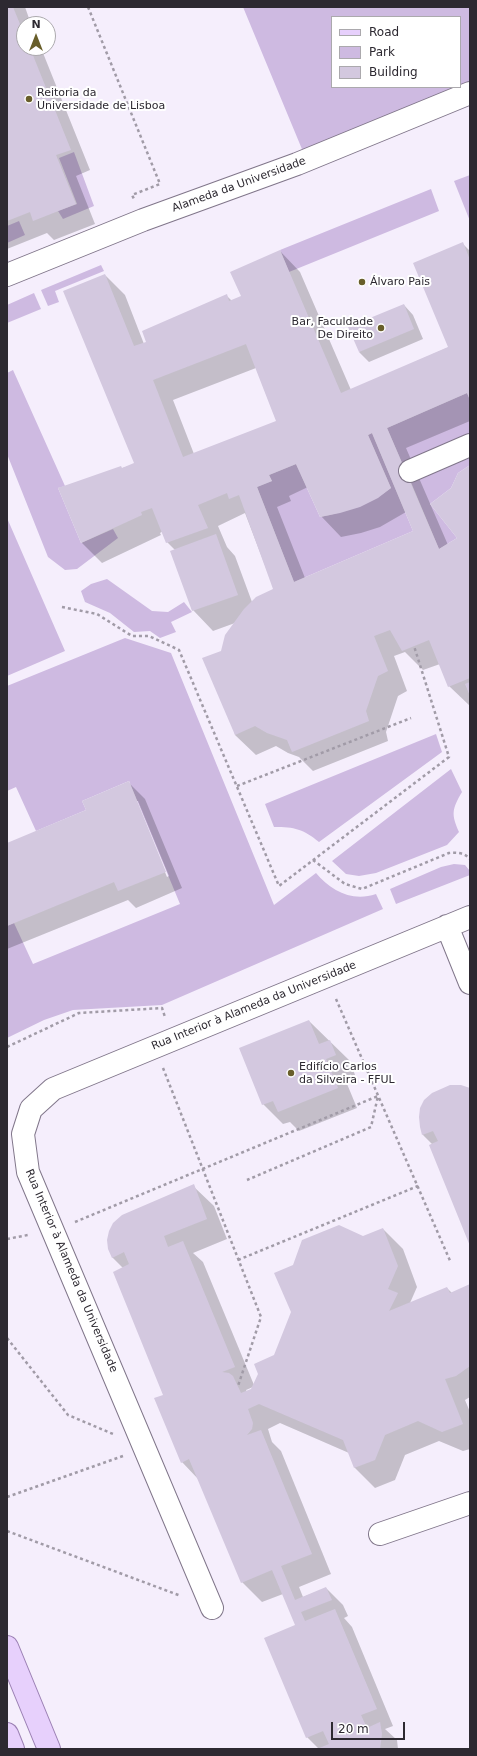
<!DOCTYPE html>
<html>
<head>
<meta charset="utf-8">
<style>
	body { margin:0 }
	#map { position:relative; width:477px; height:1756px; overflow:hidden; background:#f5eefc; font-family:"DejaVu Sans",sans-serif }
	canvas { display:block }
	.frame { position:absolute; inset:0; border:8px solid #2d2931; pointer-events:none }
	.legend { position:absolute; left:331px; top:16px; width:130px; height:72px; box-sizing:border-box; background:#fff; border:1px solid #aba9ad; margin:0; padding:5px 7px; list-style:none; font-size:12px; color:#2d2931 }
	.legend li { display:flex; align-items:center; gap:8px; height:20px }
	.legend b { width:20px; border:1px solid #aba9ad }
	.north { position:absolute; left:16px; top:16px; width:40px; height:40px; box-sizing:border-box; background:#fff; border:1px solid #aba9ad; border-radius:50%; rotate:0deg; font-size:11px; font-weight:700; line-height:16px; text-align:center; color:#2d2931 }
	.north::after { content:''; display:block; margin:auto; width:14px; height:18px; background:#685e2a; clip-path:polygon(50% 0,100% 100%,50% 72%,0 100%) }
	.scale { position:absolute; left:331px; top:1722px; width:74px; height:18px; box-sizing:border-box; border:2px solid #2d2931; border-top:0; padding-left:5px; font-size:12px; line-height:14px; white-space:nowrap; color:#2d2931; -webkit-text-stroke:3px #fff; paint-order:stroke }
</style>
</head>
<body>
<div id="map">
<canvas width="477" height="1756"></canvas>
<div class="frame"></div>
<ul class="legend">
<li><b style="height:5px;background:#e7d0fc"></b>Road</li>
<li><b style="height:11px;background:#cebae1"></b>Park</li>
<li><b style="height:11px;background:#d3c8df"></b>Building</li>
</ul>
<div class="north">N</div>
<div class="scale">20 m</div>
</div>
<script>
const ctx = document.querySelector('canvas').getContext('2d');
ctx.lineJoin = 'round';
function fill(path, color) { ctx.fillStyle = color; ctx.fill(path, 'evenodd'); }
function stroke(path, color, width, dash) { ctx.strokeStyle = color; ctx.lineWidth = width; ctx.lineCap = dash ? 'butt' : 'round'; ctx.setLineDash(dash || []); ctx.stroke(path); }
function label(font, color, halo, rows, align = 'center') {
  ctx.font = font + ' "DejaVu Sans",sans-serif'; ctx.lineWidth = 4; ctx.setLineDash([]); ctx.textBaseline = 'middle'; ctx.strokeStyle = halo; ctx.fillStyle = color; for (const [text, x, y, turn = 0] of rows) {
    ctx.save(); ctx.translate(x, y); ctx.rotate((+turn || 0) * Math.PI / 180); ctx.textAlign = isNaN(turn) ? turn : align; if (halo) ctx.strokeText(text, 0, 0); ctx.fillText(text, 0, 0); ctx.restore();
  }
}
fill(new Path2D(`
	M243,7H470V86L304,154ZM332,17H460V87H332Z
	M74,152L94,206L63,219L58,211L77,204L59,158Z
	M470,175V221L454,181Z
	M431,189L439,211L289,272L280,250Z
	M19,221L25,235L7,243V226Z
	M101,265L104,271L55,291L59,302L48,306L41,290Z
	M34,293L41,309L7,323V305Z
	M13,370L65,486L58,488L81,543L113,529L118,538L77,569L65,570L48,557L7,454V373Z
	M467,393L470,400V437L403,465L387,428Z
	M372,433L413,531L294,582L257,487L272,481L269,475L296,464L320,517C346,512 369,504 391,488L368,435Z
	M470,458V465L458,473L451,488L430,504L457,538L439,549L410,480Z
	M7,518L65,651L7,676Z
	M107,579L152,611L168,612L184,602L192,612L171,622L176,632L160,638L150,631L134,632L110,613L85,602L81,591L91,584Z
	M125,638L171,653L274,905L316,873C331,891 352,902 376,894L383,909L162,1005L73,1010L44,1020L7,1038V926L14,923L33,964L180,904L129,781L82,801L86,810L36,831L16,787L7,791V686Z
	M436,734L442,752L319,842C303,829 295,827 274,827L265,804Z
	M451,769L462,792C452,809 451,814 459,832L447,845L376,873L359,876L346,874L332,861Z
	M454,864L465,865L470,871V875L396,904L390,889L441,867Z`), '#cebae1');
fill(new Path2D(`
	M7,7H25L31,24H24V48H41L90,170L76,176L95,224L54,240L47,233L7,249Z
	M463,244L470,251V421L406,448L448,545L458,538L452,488L470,466V706L449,686L440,664L423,670L405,652L394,656L407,691L398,696L386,732L388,741L313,771L299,757L288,753L276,746L256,755L235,735L222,652L235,623L213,631L193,610L175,550L167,542L163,531L160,533L161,535L102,563L82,543L59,488L135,464L105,275L125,295L144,344L226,295L232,301L242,297L280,251L300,272L351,390L449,347ZM256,368L277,422L194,454L173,400ZM308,487L321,516L341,537L361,533L380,527L406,512L414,532L305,578L277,507L291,501L289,496ZM245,513L274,589L252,602L235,556L227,547L218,526Z
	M404,305L413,315L423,339L369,362L359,352Z
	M128,782L145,799L182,888L136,908L128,900L7,949V844L87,811ZM136,801H138L169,876L167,877Z
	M309,1021L350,1061L355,1075L345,1079L357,1108L299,1131L290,1122L283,1124L263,1104Z
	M450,1086L470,1090V1244L433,1145L423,1135L421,1127L432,1094Z
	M193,1186L214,1206L227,1239L193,1253L203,1262L254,1385L363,1237L383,1229L403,1249L417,1287L410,1303L447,1288L452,1293L470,1285V1397L465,1400L470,1412V1449L463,1451L439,1441L405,1455L395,1480L375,1488L355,1468L349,1453L280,1423L268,1429L272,1442L281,1451L331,1574L299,1587L303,1597L326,1588L343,1605L348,1616L344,1618L352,1627L393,1726L385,1729L397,1740L398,1749H319L307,1737L296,1626L283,1594L262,1602L242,1582L199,1480L182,1462L164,1396L123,1268L112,1257ZM253,1387L252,1390L247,1392L246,1390Z`), '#0003');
fill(new Path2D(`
	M7,7H13L24,34V48H30L71,150L56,155L76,204L33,221L30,212L7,221Z
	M463,242L470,260V400L467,393L387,428L439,549L457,538L430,504L451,488L458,473L470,465V678L448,687L429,640L402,651L390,630L374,636L388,671L378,676L366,711L369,721L292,752L287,740L267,733L255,726L235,735L202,658L221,651L225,635L244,609L256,597L273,589L239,495L229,499L227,493L198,505L208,528L166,543L152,508L141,512L142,515L81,543L58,488L121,466L122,468L134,463L63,291L105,274L134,346L146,342L142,331L227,294L229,301L241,296L230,272L280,250L341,393L448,347L413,263ZM246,344L276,421L183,457L153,380ZM372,433L413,531L294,582L257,487L272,481L269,475L296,464L320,517L340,513L360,507L378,498L391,488L368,435Z
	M404,304L414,329L359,352L348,327Z
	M216,534L238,595L192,611L170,551Z
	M470,682V696L465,684Z
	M129,781L166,872L118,891L114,882L7,926V843L86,810L82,801Z
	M309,1020L319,1044L330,1040L336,1055L326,1059L338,1088L278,1112L273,1101L262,1105L239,1048Z
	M450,1085H461L470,1088V1246L429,1145L438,1141L433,1131L422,1135L420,1127L419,1117L420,1108L424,1100L432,1093Z
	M194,1184L207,1219L164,1236L168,1247L183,1241L235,1367L222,1372L229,1373L233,1376L241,1393L251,1389L258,1374L254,1364L274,1355L291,1312L274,1273L293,1265L302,1240L339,1225L363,1236L383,1228L398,1266L388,1289L398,1293L389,1311L447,1287L450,1293L470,1284V1366L456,1376L445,1379L463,1424L442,1432L418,1421L385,1435L375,1460L354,1468L343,1440L259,1404L248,1409L253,1423L252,1429L247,1435L261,1430L312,1554L281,1566L295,1600L326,1587L332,1600L301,1612L305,1621L335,1609L377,1709L361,1715L367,1728L380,1722L382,1734L380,1749H317L329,1744L323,1731L306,1738L264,1638L295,1625L272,1570L241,1583L189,1459L181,1463L154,1398L163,1395L113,1272L129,1264L124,1252L112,1258L108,1249L107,1240L109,1231L113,1223L122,1215Z`), '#d3c8df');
const minor = new Path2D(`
	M7,275L143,220L297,164L470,93
	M410,471L470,445
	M447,926L470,983
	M380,1534L470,1503
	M212,1608L28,1172L23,1134L31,1109L53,1089L470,917`);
const major = new Path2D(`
	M7,1647L49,1749
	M7,1734L13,1749`);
stroke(minor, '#80768a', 24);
stroke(major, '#9c81b4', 24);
stroke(new Path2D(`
	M88,7L160,184L132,195L134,199
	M62,607L97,614L132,636H149L179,650L279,886L449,757L414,646
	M237,786L411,718
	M313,860L345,884L362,889L449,853C457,852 465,853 470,859
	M336,999L451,1263
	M7,1047L79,1013L162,1008L165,1017
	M163,1068L261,1317L238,1386
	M75,1222L378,1096L371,1127L247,1180
	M7,1239L28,1235
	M238,1260L418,1186
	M7,1338L68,1415L113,1434
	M7,1497L123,1456
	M7,1531L181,1596`), '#a19ba7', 2.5, [3, 3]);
stroke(minor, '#fff', 22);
stroke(major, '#e7d0fc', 22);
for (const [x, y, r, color] of [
	[29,99,4,"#685e2a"],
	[362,282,4,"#685e2a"],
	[381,328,4,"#685e2a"],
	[291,1073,4,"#685e2a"]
]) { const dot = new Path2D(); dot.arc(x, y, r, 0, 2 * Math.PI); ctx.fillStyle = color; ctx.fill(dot); stroke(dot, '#fff', 1.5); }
label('11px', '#2d2931', '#fff', [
	["Reitoria da",37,93],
	["Universidade de Lisboa",37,106],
	["Álvaro Pais",370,282],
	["Bar, Faculdade",373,322,"right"],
	["De Direito",373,335,"right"],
	["Edifício Carlos",299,1067],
	["da Silveira - FFUL",299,1080]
], 'left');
label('11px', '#2d2931', '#fff', [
	["Alameda da Universidade",239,185,-20],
	["Rua Interior à Alameda da Universidade",254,1006,-22],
	["Rua Interior à Alameda da Universidade",71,1271,67]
]);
</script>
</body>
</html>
